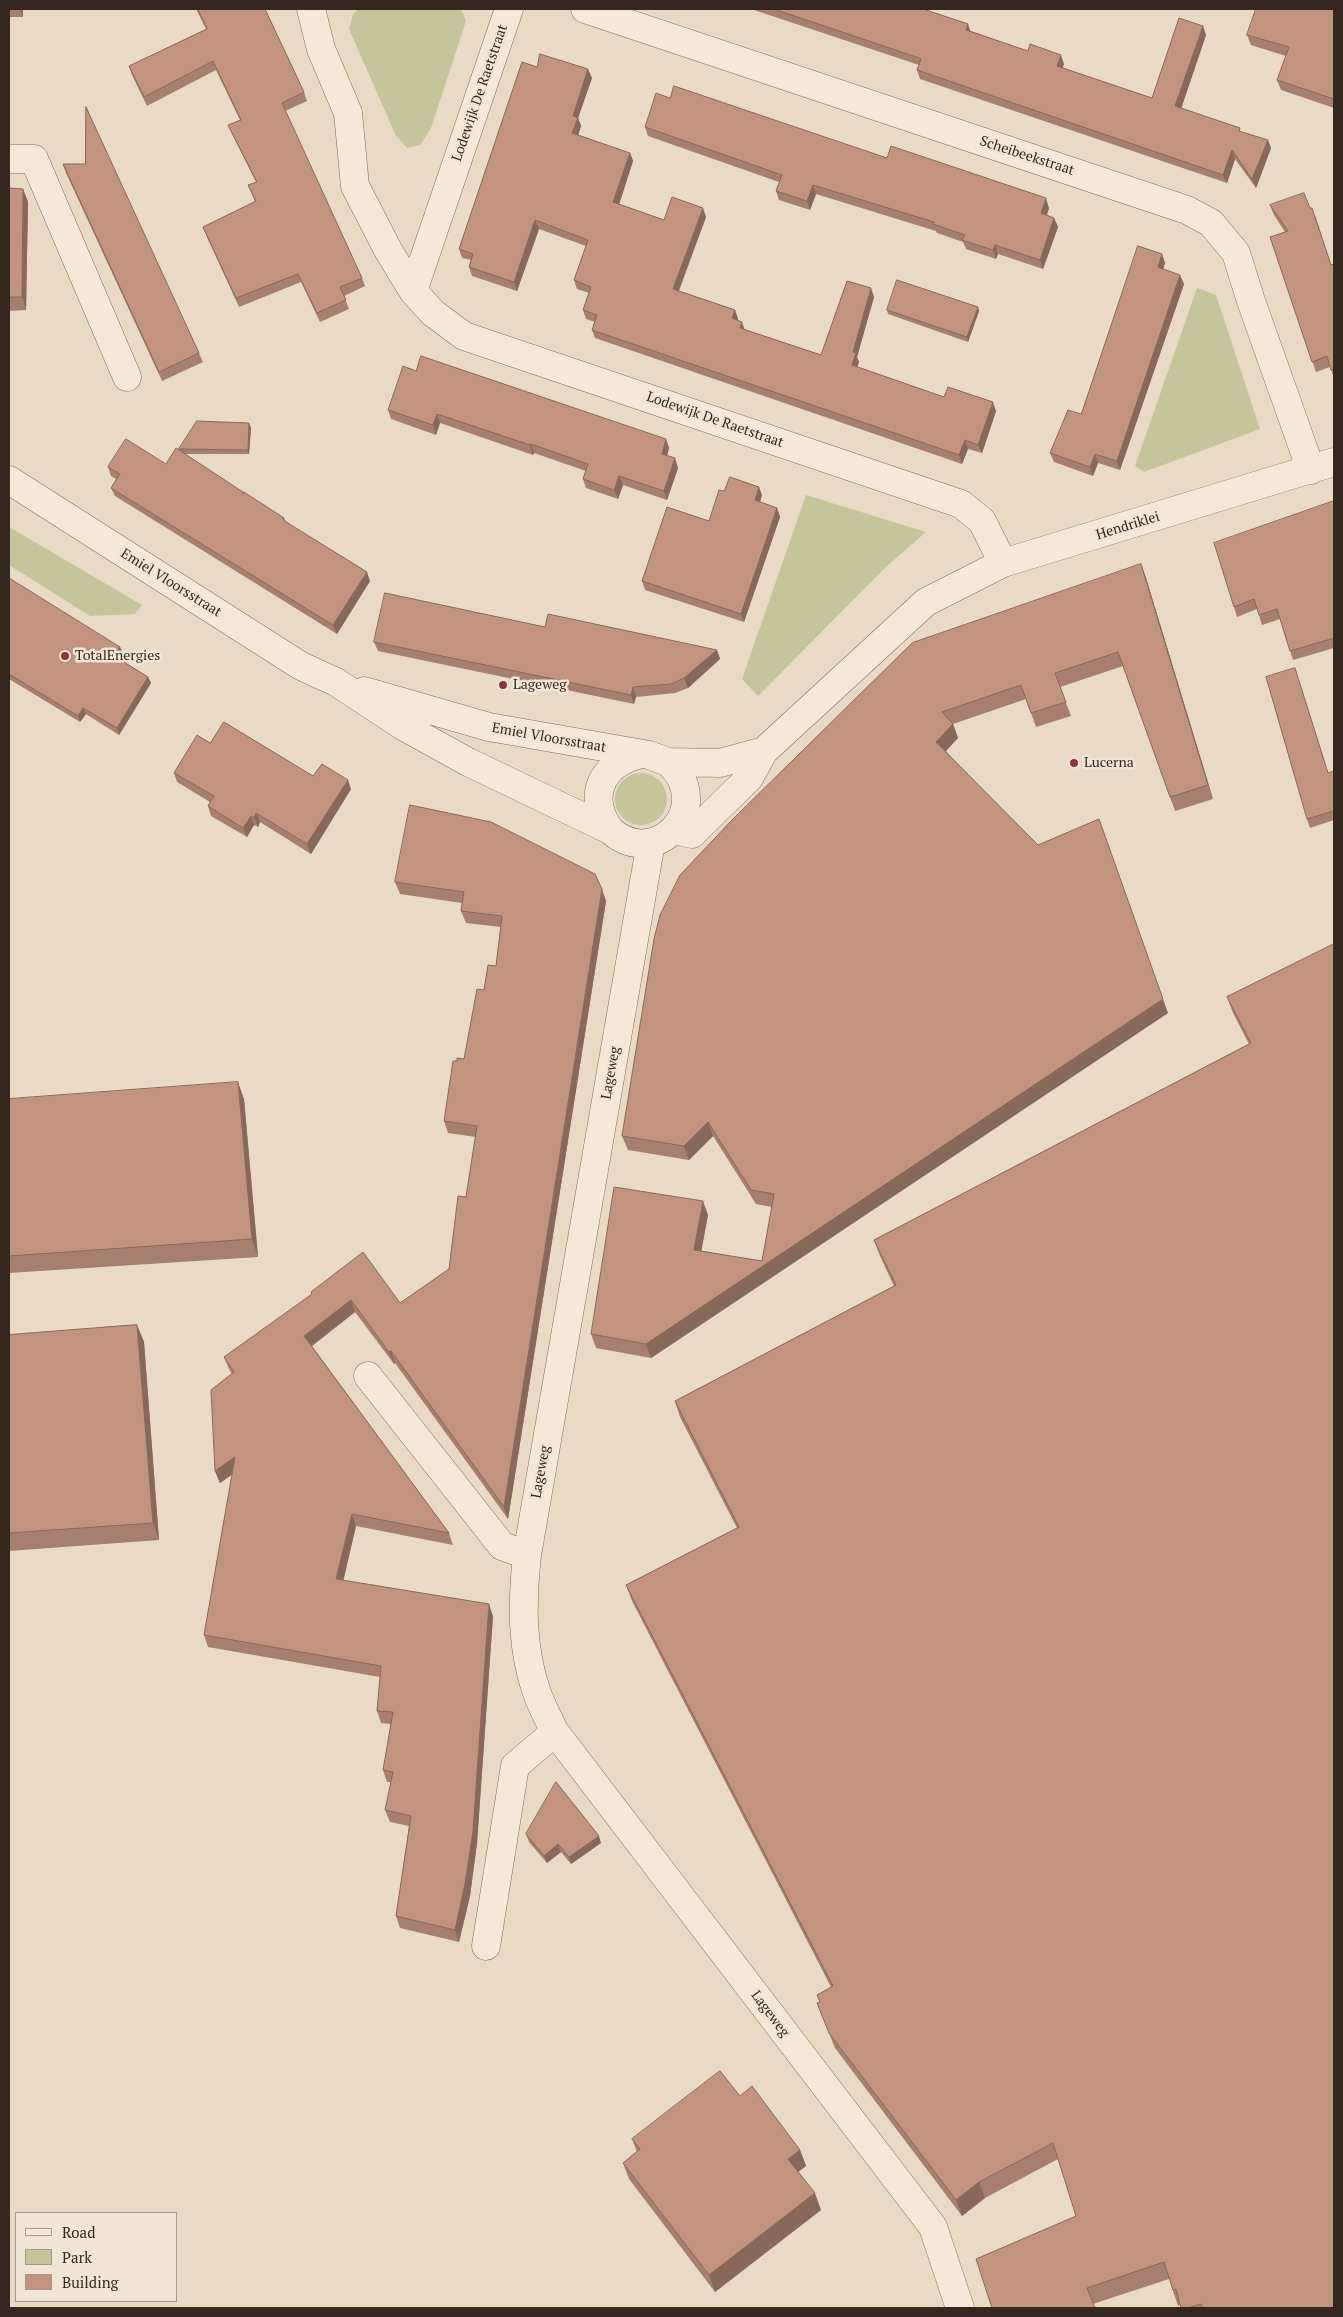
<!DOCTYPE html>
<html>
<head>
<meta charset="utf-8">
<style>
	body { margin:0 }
	#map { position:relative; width:1343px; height:2317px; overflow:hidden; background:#e9dac6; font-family:"PT Serif",serif }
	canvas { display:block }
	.frame { position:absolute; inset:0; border:10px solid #342720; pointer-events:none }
	.legend { position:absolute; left:15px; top:2212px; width:162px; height:90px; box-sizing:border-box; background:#f1e5d5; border:1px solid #a5998d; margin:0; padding:6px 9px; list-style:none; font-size:15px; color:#342720 }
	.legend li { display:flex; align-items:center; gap:10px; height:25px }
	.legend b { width:25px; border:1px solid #a5998d }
</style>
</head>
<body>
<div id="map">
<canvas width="1343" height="2317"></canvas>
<div class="frame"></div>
<ul class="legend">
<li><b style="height:6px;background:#f4e8d8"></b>Road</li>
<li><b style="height:14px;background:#c5c59b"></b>Park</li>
<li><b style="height:14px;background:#c29480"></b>Building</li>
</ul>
</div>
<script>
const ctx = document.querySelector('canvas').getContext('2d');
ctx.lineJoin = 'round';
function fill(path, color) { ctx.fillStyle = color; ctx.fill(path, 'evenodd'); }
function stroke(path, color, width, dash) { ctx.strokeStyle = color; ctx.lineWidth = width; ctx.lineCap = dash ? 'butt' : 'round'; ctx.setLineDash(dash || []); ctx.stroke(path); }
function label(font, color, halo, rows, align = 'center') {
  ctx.font = font + ' "PT Serif",serif'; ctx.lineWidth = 5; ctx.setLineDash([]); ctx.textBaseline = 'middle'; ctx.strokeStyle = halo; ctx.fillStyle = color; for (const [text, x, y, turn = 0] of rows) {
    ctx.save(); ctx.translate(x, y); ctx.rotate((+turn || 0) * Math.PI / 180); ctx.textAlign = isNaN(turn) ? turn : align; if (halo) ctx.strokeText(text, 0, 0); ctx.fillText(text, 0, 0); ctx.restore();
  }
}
fill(new Path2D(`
	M358,9H461L466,21L431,128L420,145L407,148L396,136L349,29L353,14Z
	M1197,288L1216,295L1260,429L1144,472L1135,466Z
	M806,495L926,532L887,566L758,696L742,679Z
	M9,527L142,605L135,614L90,616L9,565Z
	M615 799a26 26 0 1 1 52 0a26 26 0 1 1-52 0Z`), '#c5c59b');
const street = new Path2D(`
	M311,9L321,49L348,113L355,186L388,250L413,291L433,313L464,336L961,504L982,521L1003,563
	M585,9L1187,210L1211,223L1236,253L1251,301L1311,470
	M9,159H34L127,377
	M413,291L509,9
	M9,480L301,666L336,682L403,726L468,762L610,830C656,872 717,806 668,762
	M364,691L489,727L649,755L668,762L720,763L764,751
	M610,830C587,798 600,765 638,755
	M675,830L692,834L749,778L764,751L926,602L1003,563L1334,462
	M651,842L527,1555C522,1602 521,1648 537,1693C542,1707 549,1720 555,1732L933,2227L960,2308
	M368,1376L502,1546L527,1555
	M486,1946L515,1766L555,1732`);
stroke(street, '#826c5e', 29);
stroke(street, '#f4e8d8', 28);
fill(new Path2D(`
	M9,9H23V17H10V24H9Z
	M196,9H265L304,92L307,101L285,111L362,278L365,286L344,296L349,309L320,322L301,282L239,307L206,235L203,227L255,202L248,185L256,182L232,134L228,125L240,120L216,70L147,106L132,75L129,66L206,29Z
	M751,9H923L971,31L1064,64L1062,68L1152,98L1206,35L1181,108L1241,132L1271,148L1256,188L1235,159L1227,183L920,79L917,70L919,65Z
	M1334,9V108L1281,90L1277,80L1286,56L1251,45L1247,35Z
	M537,67L592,78L578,118L581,126L578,135L630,153L633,161L619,204L664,220L706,217L679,291L735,310L738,319L737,321L745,330L821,355L874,297L857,357L859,362L857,367L944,397L996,411L982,453L968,449L962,464L595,338L592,330L595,322L586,319L583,310L589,293L577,289L574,280L586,246L539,229L517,291L472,276L469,267L471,260L462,258L459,249Z
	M670,98L887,158L1049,208L1047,215L1054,218L1058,227L1043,269L998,254L996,259L966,249L963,242L937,233L936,231L816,194L810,210L779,200L776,191L779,182L648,136L645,127Z
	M63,164L199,353L203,362L162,381L66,173Z
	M9,188L23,189L28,202L26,310L9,311Z
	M1270,205L1310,208L1316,218L1331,265L1334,264V378L1330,367L1316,372L1270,237L1285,232L1274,215Z
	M1162,254L1165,263L1163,269L1184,284L1120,470L1098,463L1093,476L1054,462L1050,453L1081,414Z
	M978,307L979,311L968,342L888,314L887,310Z
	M416,371L666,439L669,448L667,456L678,468L667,500L623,485L618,499L586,488L583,479L586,471L534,453L533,455L440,423L436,435L391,419L388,410Z
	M249,423L251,428L249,454H185L244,493L284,518L286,522L370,581L337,634L115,496L111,488L116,479L111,476L108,467L166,464L180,451L179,449Z
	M724,491L762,495L760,502L777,508L780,517L744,622L645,590L642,581L709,521Z
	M1334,501V648L1293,660L1280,619L1262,625L1257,609L1237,617L1234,607Z
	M1141,564L1146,578L1213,799L1175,811L1123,666L1060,687L1071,716L1036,727L1026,699L953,724L958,738L946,751L1168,1013L651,1358L596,1348L591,1334L708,1215L701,1251L762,1261L772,1207L756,1204L713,1136L689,1160L628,1150L622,1136L660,915Z
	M9,578L123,653L119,659L148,677L151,683L119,735L86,714L80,722L9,679Z
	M545,627L717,650L720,659L688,688L675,693L636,697L634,704L378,651L374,642Z
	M1295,668L1328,773L1334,771V820L1310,828L1307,819Z
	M210,743L351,789L311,854L260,822L258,827L254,825L247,837L211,816L208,806L210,802L177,782L174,773Z
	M395,882L606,901L508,1519L395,1363L394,1364L355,1312L312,1346L449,1533L453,1545L356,1526L343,1580L493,1616L477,1843L470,1896L459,1942L400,1928L396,1916L409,1826L390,1822L385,1810L391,1782H387L383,1770L391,1724L381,1723L377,1711L380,1677L208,1647L204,1635L232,1474L220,1483L215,1471L232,1374L229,1369L224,1357L312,1295L311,1292L400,1303L449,1269L466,1197L476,1137L448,1133L444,1121L457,1061L464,1059L484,990L496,966L501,927L466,923L461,911L462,903L400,894Z
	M1334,944V2308H1181L1180,2305L1178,2306L1169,2279L1093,2304L992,2308L1076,2216L1058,2159L985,2198L962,2216L835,2048L817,2003L820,2002L817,1995L831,1987L632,1601L626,1585L737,1528L680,1417L675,1401L894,1286L880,1256L874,1240L1249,1044L1233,1013L1227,997Z
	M9,1099H244L258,1257L9,1273Z
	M137,1325L144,1342L159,1540L9,1551V1335Z
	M526,1834L601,1843L571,1864L561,1852L547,1863L529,1842Z
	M740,2096L800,2150L806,2166L798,2172L821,2210L715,2292L629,2179L623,2163L637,2152L632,2139Z`), '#a77f6e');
fill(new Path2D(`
	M20,9H23V17Z
	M9,13L10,17V24L9,20Z
	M968,24L971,33L966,30Z
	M1203,26L1206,35L1179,115L1175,106Z
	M1061,55L1064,64L1060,75L1057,66Z
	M588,69L592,78L578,118L581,126L576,142L572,133L573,116Z
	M1268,140L1271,148L1256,188L1252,179Z
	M1232,150L1235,159L1227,183L1223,175Z
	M630,153L633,161L617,211L613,202Z
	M813,185L816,194L810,210L807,201Z
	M23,189L28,202L26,310L22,297Z
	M1046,198L1049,208L1044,223L1041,213Z
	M703,208L706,217L676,297L673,289Z
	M1054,218L1058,227L1043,269L1040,260Z
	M535,220L539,229L517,291L514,282Z
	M995,245L998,254L996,259L993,250Z
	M1162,254L1165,263L1161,276L1158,267Z
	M1180,275L1184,284L1120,470L1117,461Z
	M871,288L874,297L857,357L859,362L855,374L852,365L853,352Z
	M978,307L979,311L968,342L967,337Z
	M735,310L738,319L735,327L732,318Z
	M742,322L745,331L740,328Z
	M993,402L996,411L982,453L978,445Z
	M437,414L440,423L436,435L433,425Z
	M249,423L251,428L249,454L248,450Z
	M666,439L669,448L665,463L662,454Z
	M965,440L968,449L962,464L959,455Z
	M531,444L534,453L533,455L530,445Z
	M1095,454L1098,463L1093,476L1090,467Z
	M675,458L678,468L667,500L664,491Z
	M619,476L623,485L618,499L614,490Z
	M759,487L762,495L758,508L755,500Z
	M777,508L780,517L744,622L741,614Z
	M1141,564L1146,578L1213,799L1208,785Z
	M367,572L370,581L337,634L333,625Z
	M120,647L123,653L117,662L114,656Z
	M717,650L720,659L688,688L684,678Z
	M148,677L151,683L119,735L117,728Z
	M633,687L636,697L634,704L631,695Z
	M83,708L86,714L80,722L78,716Z
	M953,724L958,738L941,756L936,742Z
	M348,780L351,789L311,854L307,844Z
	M256,813L260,822L258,827L254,818Z
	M251,816L254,825L247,837L243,828Z
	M1099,819L1168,1013L651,1358L646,1344L1163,999Z
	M602,889L606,901L508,1519L504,1507Z
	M238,1082L244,1099L258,1257L252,1239Z
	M708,1122L713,1136L689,1160L684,1146Z
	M703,1201L708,1215L699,1264L694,1250Z
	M351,1300L355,1312L309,1348L304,1336Z
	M137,1325L144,1342L159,1540L153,1523Z
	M391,1351L395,1363L394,1364L389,1352Z
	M235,1457L240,1469L220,1483L215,1471Z
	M352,1514L356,1526L341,1591L336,1579Z
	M489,1604L493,1616L477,1843L470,1896L459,1942L455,1930Z
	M599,1836L601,1843L571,1864L569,1857Z
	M558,1844L561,1852L547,1863L544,1856Z
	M800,2150L806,2166L794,2175L788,2159Z
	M979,2182L985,2198L962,2216L956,2200Z
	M815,2193L821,2210L715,2292L709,2275Z`), '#88685a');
const building = new Path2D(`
	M198,9H265L304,92L282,103L362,278L340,287L346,300L317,313L298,274L236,298L203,227L256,201L248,185L257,182L228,125L241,120L213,61L144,97L129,66L207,29Z
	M774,9H923L968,24L966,30L1028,51L1030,44L1061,55L1057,66L1152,98L1179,18L1203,26L1175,106L1240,128L1239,131L1268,140L1252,179L1232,150L1223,175L917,70L921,59Z
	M1256,9H1334V99L1277,80L1289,47L1247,35Z
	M540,54L588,69L573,116L578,118L572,133L630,153L613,202L664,220L672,197L703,208L673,289L735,310L732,318L742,322L740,328L821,355L847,281L871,288L853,352L856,353L852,365L944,397L948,387L993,402L978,445L965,440L959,455L592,330L597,315L583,310L591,287L574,280L588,240L535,220L514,282L469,267L473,254L459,249L522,62L537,67Z
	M674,86L887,158L891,146L1046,198L1041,213L1054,218L1040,260L995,245L993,250L962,240L965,235L933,224L934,222L813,185L807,201L776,191L782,175L645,127L656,93L670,98Z
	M86,107L199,353L159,372L63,164H85Z
	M9,188L23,189L22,297H9Z
	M1304,193L1310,208H1312L1331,265L1334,264V369L1331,370L1327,356L1312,362L1270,237L1288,231L1270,205Z
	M1138,246L1162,254L1158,267L1180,275L1117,461L1095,454L1090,467L1050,453L1068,410L1081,414Z
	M897,280L978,307L967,337L887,310Z
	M421,356L666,439L662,454L675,458L664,491L619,476L614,490L583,479L588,464L531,444L530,445L437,414L433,425L388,410L403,366L416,371Z
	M197,421L249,423L248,450L179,449Z
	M126,439L166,464L176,448L243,492V494L244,492L284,518L283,520L367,572L333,625L111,488L120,474L108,467Z
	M730,477L759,487L755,500L777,508L741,614L642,581L667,507L709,521L719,490L724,491Z
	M1334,501V638L1290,651L1277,609L1259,615L1254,599L1234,607L1214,543Z
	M1141,564L1208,785L1170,797L1118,652L1055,673L1066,702L1031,713L1021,685L942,712L953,724L936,742L1038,845L1099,819L1163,999L646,1344L591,1334L614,1187L703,1201L694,1250L762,1261L774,1194L751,1190L708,1122L684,1146L622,1136L654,939L660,915L680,875L732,820L912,643Z
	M9,578L120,647L114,656L148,677L117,728L83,708L78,716L9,674Z
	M385,593L545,627L548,614L717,650L684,678L671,684L633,687L631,695L374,642Z
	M1295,668L1328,773L1334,771V811L1307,819L1266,677Z
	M224,722L313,776L322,764L348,780L307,844L256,813L254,818L251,816L243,828L208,806L214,796L174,773L197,735L210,743Z
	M410,805L491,822L595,874L602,889L504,1507L391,1351L389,1352L351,1300L304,1336L449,1533L352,1514L336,1579L489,1604L473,1831L465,1884L455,1930L396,1916L411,1816L385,1810L393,1772L383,1770L393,1712L377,1711L381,1666L204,1635L235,1457L215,1471L211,1390L234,1372L224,1357L312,1294L311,1292L363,1252L400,1303L449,1269L458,1196L466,1197L477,1126L444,1121L453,1061H457V1058L464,1059L477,989L484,990L488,965L496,966L502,916L461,911L464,892L395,882Z
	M1334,944V2308H1203L1201,2304L1188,2308H1181L1176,2289L1173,2290L1164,2262L1087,2288L1095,2308H992L976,2259L1076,2216L1053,2143L979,2182L956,2200L829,2033L817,2003L820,2002L817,1995L833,1986L626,1585L739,1527L675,1401L896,1285L874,1240L1251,1043L1227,997Z
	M238,1082L252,1239L9,1256V1099Z
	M137,1325L153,1523L9,1533V1335Z
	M556,1782L599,1836L569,1857L558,1844L544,1856L526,1834Z
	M720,2071L740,2096L752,2086L800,2150L788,2159L815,2193L709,2275L623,2163L640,2149L632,2139Z`);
fill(building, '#c29480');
stroke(building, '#88685a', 1);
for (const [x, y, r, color] of [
	[65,656,5,"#8a3540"],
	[503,685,5,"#8a3540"],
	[1074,763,5,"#8a3540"]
]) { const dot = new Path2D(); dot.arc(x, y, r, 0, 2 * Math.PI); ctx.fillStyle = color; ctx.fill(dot); stroke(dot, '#f1e5d5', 2); }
label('14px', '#342720', '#f1e5d5', [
	["Lodewijk De Raetstraat",480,93,-71],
	["Scheibeekstraat",1027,156,18],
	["Lodewijk De Raetstraat",715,420,19],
	["Hendriklei",1128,526,-17],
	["Emiel Vloorsstraat",171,583,32],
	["Emiel Vloorsstraat",549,738,10],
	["Lageweg",611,1073,-80],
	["Lageweg",541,1472,-80],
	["Lageweg",770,2014,53]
]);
label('14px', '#342720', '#f1e5d5', [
	["TotalEnergies",75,656],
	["Lageweg",513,685],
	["Lucerna",1084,763]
], 'left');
</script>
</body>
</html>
